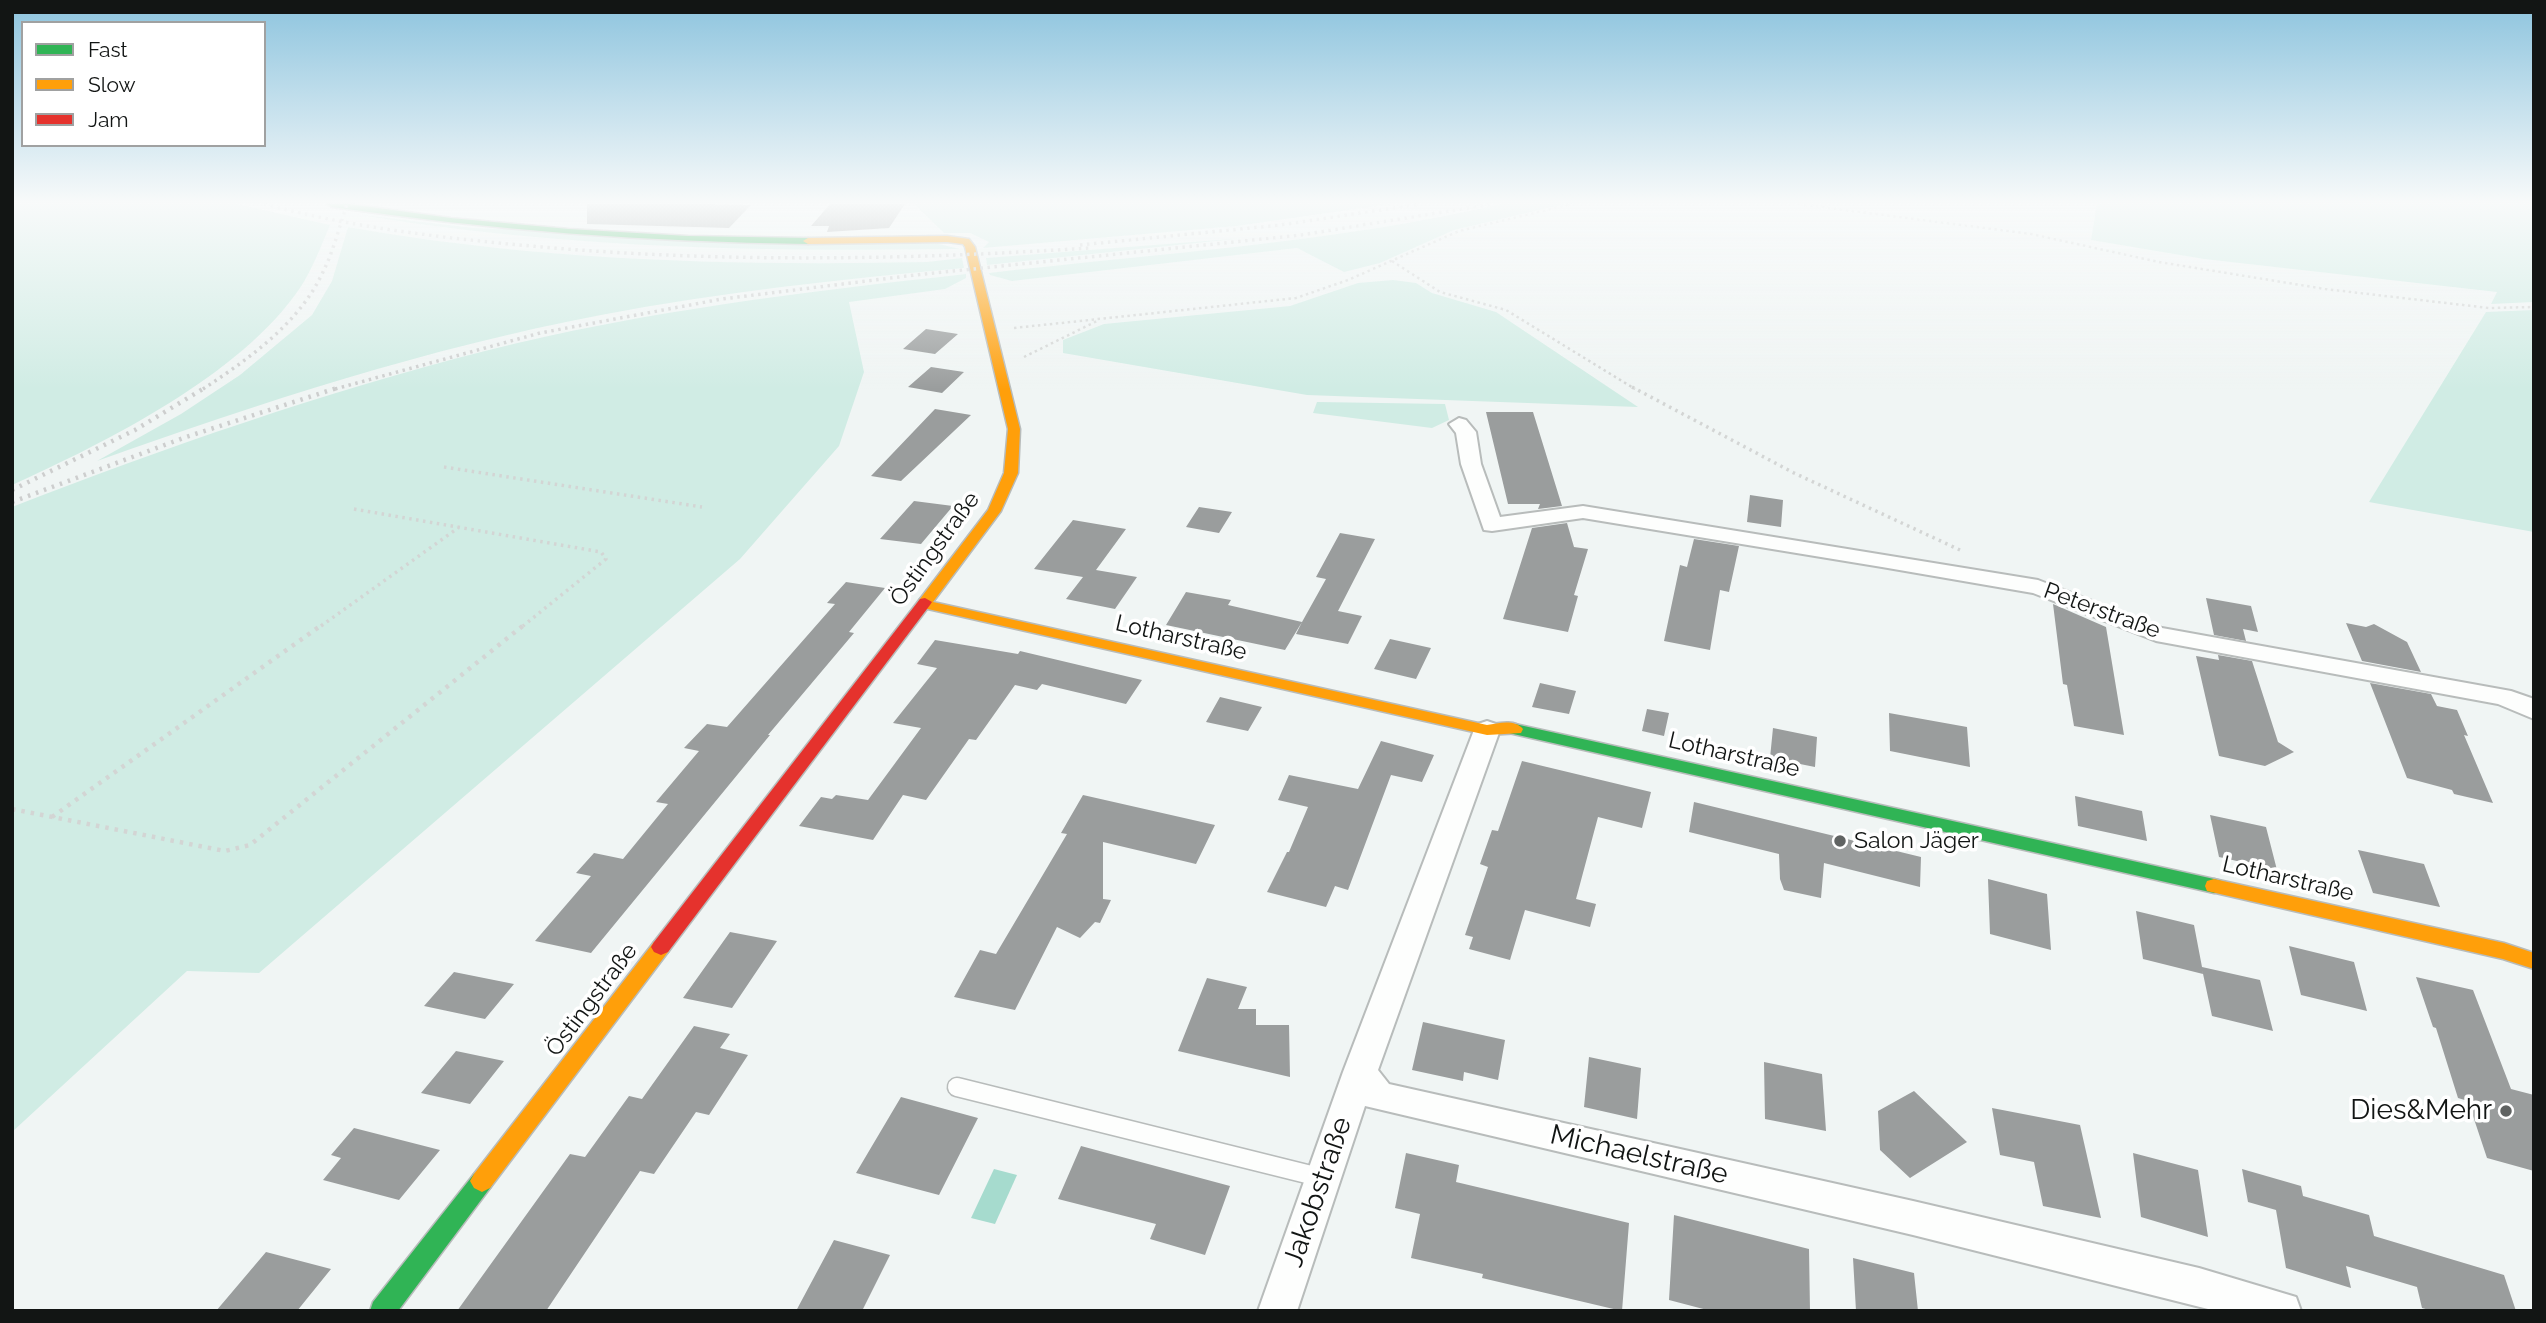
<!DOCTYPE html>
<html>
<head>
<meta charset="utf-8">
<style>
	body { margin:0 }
	#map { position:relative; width:2546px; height:1323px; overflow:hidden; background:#f0f5f4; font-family:Raleway,sans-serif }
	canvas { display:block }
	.frame { position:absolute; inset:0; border:14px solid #121514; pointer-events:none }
	.legend { position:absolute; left:21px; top:21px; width:245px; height:126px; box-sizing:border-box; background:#fff; border:2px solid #a0a1a1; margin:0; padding:9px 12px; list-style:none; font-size:21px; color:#121514 }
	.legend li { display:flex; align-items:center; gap:14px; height:35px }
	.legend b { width:35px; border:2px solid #a0a1a1 }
</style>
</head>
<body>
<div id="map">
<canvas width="2546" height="1323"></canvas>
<div class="frame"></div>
<ul class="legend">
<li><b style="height:9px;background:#30b455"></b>Fast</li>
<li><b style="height:9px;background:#ff9f0a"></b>Slow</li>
<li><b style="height:9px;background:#e5322d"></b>Jam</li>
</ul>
</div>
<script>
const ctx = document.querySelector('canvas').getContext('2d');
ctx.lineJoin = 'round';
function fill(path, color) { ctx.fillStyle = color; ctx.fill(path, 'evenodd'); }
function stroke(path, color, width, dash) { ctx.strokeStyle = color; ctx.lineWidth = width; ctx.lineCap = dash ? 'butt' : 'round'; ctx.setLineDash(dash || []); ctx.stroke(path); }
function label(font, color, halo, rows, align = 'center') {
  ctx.font = font + ' Raleway,sans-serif'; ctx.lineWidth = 7; ctx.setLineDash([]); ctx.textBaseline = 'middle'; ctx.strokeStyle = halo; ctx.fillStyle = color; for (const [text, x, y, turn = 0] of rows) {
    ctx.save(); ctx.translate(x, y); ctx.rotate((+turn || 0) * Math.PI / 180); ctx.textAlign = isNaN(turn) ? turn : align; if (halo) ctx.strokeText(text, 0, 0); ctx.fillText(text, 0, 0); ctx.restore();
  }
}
fill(new Path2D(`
	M12,204H237L330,225C321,246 313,268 300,288C241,375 107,442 12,485Z
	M914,204H1390L1237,226L983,248L989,242L970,233H944Z
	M1501,204H1565L1454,230L1380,263L1344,272L1297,248L1012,281L990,275L989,273C1159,253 1334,243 1501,204Z
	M2097,204H2534V302L2491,304L2497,292L2204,259L2091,240Z
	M354,214L474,228L939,244L960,249C757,252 555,248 354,214Z
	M348,227C540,261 733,266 927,262L962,258L964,268C842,279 721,292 601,315C428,348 262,402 97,461L181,414L240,375L312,315L332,281Z
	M1244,238L987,265L986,258Z
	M966,274V278L945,289L849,302L864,372L839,446L740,559L259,973L187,971L12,1132V507C167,447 324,392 485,351C642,311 804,292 966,274Z
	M1393,280L1416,283L1432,293L1496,312L1638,407L1307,395L1063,353V340L1104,324L1290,306L1358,283Z
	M2534,310V532L2369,502L2486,312Z
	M1317,402L1445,404L1449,420L1432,428L1313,413Z`), '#d0ece4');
fill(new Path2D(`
	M994,1169L1017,1175L995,1224L971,1218Z`), '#a6dbce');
fill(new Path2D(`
	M587,204H708L751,205L729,228L587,224Z
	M830,204H905L889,228L827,232L829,226H811Z
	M926,329L958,334L935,354L903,349Z
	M931,367L964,372L942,393L908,387Z
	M935,409L971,415L901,481L871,476Z
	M1486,412H1533L1562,506L1538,509L1540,504H1508Z
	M1750,495L1783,500L1781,527L1747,522Z
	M914,501L953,506L921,544L880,539Z
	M1199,507L1232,512L1219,533L1186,527Z
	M1073,520L1126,529L1096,570L1137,577L1115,609L1066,599L1083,577L1034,569Z
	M1567,523L1574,547L1588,549L1574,595L1578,596L1568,632L1503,619L1532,528Z
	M1340,533L1375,539L1338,611L1362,616L1348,644L1296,634L1302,622L1285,650L1166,625L1186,592L1231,600L1228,605L1302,622L1326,579L1316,577Z
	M1694,539L1739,546L1729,592L1720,590L1710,650L1664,641L1680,565L1687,567Z
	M846,582L885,588L849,632L854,633L768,735H770L591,953L535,941L591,876L576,873L594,853L623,859L668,804L656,802L699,751L684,748L707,724L727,727L835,604L827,603Z
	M2206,598L2251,606L2258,632L2243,629L2246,641L2214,635Z
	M2053,604L2106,627L2124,735L2074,726L2067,685L2063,684Z
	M2346,623L2366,627L2374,624L2407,642L2421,672L2362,661Z
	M1390,639L1431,648L1416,679L1374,669Z
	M935,640L1018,654L1020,651L1142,680L1126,704L1042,684L1037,690L1015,685L976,740L969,739L926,800L903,795L873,840L799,826L821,797L832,799L836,795L868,800L921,728L893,723L937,668L917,664Z
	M2218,655L2252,661L2278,742L2294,752L2265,766L2219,756L2196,656L2219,660Z
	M1540,683L1576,691L1569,714L1532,707Z
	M2370,683L2431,694L2437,706L2457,710L2468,736L2464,735L2493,803L2454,794L2452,790L2407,778Z
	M1220,697L1262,707L1248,731L1206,722Z
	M1647,709L1669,713L1664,736L1642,731Z
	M1889,713L1967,727L1970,767L1890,751Z
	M1773,728L1817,737L1815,767L1770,758Z
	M1381,741L1434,755L1422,782L1391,775L1348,890L1335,886L1326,907L1267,892L1287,852H1289L1308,807L1278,800L1289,775L1358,789Z
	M1522,761L1651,792L1642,828L1598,817L1576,899L1596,904L1590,927L1525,910L1510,960L1469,949L1473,937L1465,935L1488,867L1480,864L1492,830L1498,831Z
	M1083,795L1215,825L1196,864L1103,842V899L1111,900L1100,923L1095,922L1080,938L1057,927L1015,1010L954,997L980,950L996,954L1067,834L1061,833Z
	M2075,796L2142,811L2147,841L2078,826Z
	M1694,802L1921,857L1920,887L1824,863L1821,898L1784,890L1780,879L1779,854L1689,832Z
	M2210,815L2266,827L2277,870L2219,857Z
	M2358,850L2424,864L2440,907L2373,893Z
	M1988,879L2047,894L2051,950L1990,934Z
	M2136,911L2194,925L2202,967L2260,980L2273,1031L2212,1016L2202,969L2203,974L2143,959Z
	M730,932L777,941L732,1008L683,998Z
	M2289,946L2354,962L2367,1011L2301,995Z
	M454,972L514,984L485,1019L424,1006Z
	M2416,977L2473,990L2511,1089L2534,1095V1171L2487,1158L2468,1101L2458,1098L2436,1028L2433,1027Z
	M1207,978L1247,987L1238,1009H1256V1025H1289L1290,1077L1178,1051Z
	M1423,1022L1505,1040L1498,1080L1464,1072L1463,1081L1412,1070Z
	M694,1026L730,1034L720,1048L748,1055L709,1115L696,1112L654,1174L640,1171L546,1311H457L570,1154L585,1157L629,1096L642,1099Z
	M456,1051L504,1061L470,1104L421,1093Z
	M1589,1057L1641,1068L1637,1119L1584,1107Z
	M1764,1062L1822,1074L1826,1131L1765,1119Z
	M1914,1091L1967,1142L1910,1178L1880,1150L1878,1111Z
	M901,1097L978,1118L939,1195L856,1173Z
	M1992,1108L2080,1125L2101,1218L2043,1206L2034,1162L2000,1155Z
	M354,1128L440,1150L399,1200L323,1180L341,1158L331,1155Z
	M1081,1146L1230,1186L1205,1255L1150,1239L1156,1224L1058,1199Z
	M1406,1153L1459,1165L1456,1182L1629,1223L1622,1311L1482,1278L1483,1274L1411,1258L1420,1214L1395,1208Z
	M2133,1153L2198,1170L2208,1237L2141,1217Z
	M2242,1169L2301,1186L2303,1196L2369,1215L2374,1236L2504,1275L2516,1311H2433L2422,1308L2417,1287L2346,1266L2351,1288L2286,1268L2276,1210L2248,1202Z
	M1674,1215L1809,1249L1810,1311H1711L1669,1300Z
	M834,1240L890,1255L862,1311H796Z
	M266,1252L331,1269L297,1311H216Z
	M1853,1258L1914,1273L1918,1311H1856Z`), '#9a9d9d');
const lane = new Path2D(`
	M957,1087L1323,1178`);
const street = new Path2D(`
	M1459,418L1466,420L1476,432L1481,464L1500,517L1583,506L2038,580L2162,628L2511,691L2534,699V719L2498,704L2156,641L2033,593L1882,567L1583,518L1492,531L1484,530L1461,464L1456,433L1449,424Z
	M1487,721L1496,724L1500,730L1378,1070L1389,1084L1913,1201L2199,1268L2296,1297L2301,1311H2216L1913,1235L1365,1106L1297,1311H1258L1343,1072L1474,730L1478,724Z`);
const fast = new Path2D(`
	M327,204H349L451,218L569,229L688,236L808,238L813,241L808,244C648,242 490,230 332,207Z
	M1515,724L2214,879L2221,881L2223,886L2221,891L2214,893L1509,733L1507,729Z
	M482,1170L490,1174L494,1181L490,1188L398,1311H370L373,1302L474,1174Z`);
const slow = new Path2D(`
	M947,236L969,239L975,247L1020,429L1018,473L1001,511L933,602L1487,725C1499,723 1515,719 1523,729L1521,733L1487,735L919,607L917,604L920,599L988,510L1004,473L1008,429L965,247L963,244L947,242L808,244L803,241L808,238Z
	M2214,879L2504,943L2534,953V969L2503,959L2207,891L2205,886L2207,881Z
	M661,939L668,942L671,947L668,952L490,1188L482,1192L474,1188L470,1181L474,1174L654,942Z`);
const jam = new Path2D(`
	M925,598L932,602L930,605L668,952L661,955L654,952L651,947L654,942L920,599Z`);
stroke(lane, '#b8bcbb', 21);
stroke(street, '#b8bcbb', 4);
stroke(fast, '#b8bcbb', 3);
stroke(slow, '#b8bcbb', 3);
stroke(jam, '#b8bcbb', 3);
stroke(new Path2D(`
	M1798,204L2031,234L2159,262L2325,289L2489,308L2534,307
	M1392,261L1440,292L1506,310L1635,389
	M1014,328L1296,298L1348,280L1459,231L1572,204
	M1024,357L1097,321`), '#d3d5d4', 2.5, [2.5, 3.5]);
stroke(new Path2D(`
	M1632,387L1794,473L1960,550
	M444,467L702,507
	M354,509L601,552L606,559L523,626
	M321,626L458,528`), '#d3d5d4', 3.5, [2.5, 4.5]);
stroke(new Path2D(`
	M12,809L225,851L250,845L525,624
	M52,817L323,624`), '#d3d5d4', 4.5, [3.5, 6]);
stroke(lane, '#fdfefd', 18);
fill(street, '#fdfefd');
fill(fast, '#30b455');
fill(slow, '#ff9f0a');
fill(jam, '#e5322d');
stroke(new Path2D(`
	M264,204C351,227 441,238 531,246C717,263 903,260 1089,248
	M1080,245L1280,225L1420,204
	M203,389C247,360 297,325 321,276C333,253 339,228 347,204
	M335,389L540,333L722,299L915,275L1301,235L1493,204`), '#cdcece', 3.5, [2.5, 4.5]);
stroke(new Path2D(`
	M12,490L135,430L206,387
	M12,502L186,437L340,387`), '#cdcece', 4.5, [2.5, 6]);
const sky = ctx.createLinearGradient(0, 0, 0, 389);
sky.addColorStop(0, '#8dc4de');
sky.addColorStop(0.52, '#f8fafa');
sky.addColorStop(1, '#f8fafa00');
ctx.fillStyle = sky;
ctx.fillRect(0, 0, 2546, 389);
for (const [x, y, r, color] of [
	[1840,841,7,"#606362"],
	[2506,1111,7,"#606362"]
]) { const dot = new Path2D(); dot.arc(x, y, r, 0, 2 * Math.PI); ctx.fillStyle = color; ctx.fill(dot); stroke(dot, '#fff', 2.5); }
label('23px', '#121514', '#fff', [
	["Östingstraße",935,549,-54],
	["Peterstraße",2102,611,20],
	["Lotharstraße",1181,638,13],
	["Lotharstraße",1734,755,13],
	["Lotharstraße",2288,879,13],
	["Östingstraße",592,1000,-53]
]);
label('23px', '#121514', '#fff', [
	["Salon Jäger",1854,841]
], 'left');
label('28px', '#121514', '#fff', [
	["Dies&Mehr",2492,1111]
], 'right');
label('28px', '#121514', '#fff', [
	["Michaelstraße",1639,1155,13],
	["Jakobstraße",1318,1192,-71]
]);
</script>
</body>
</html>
